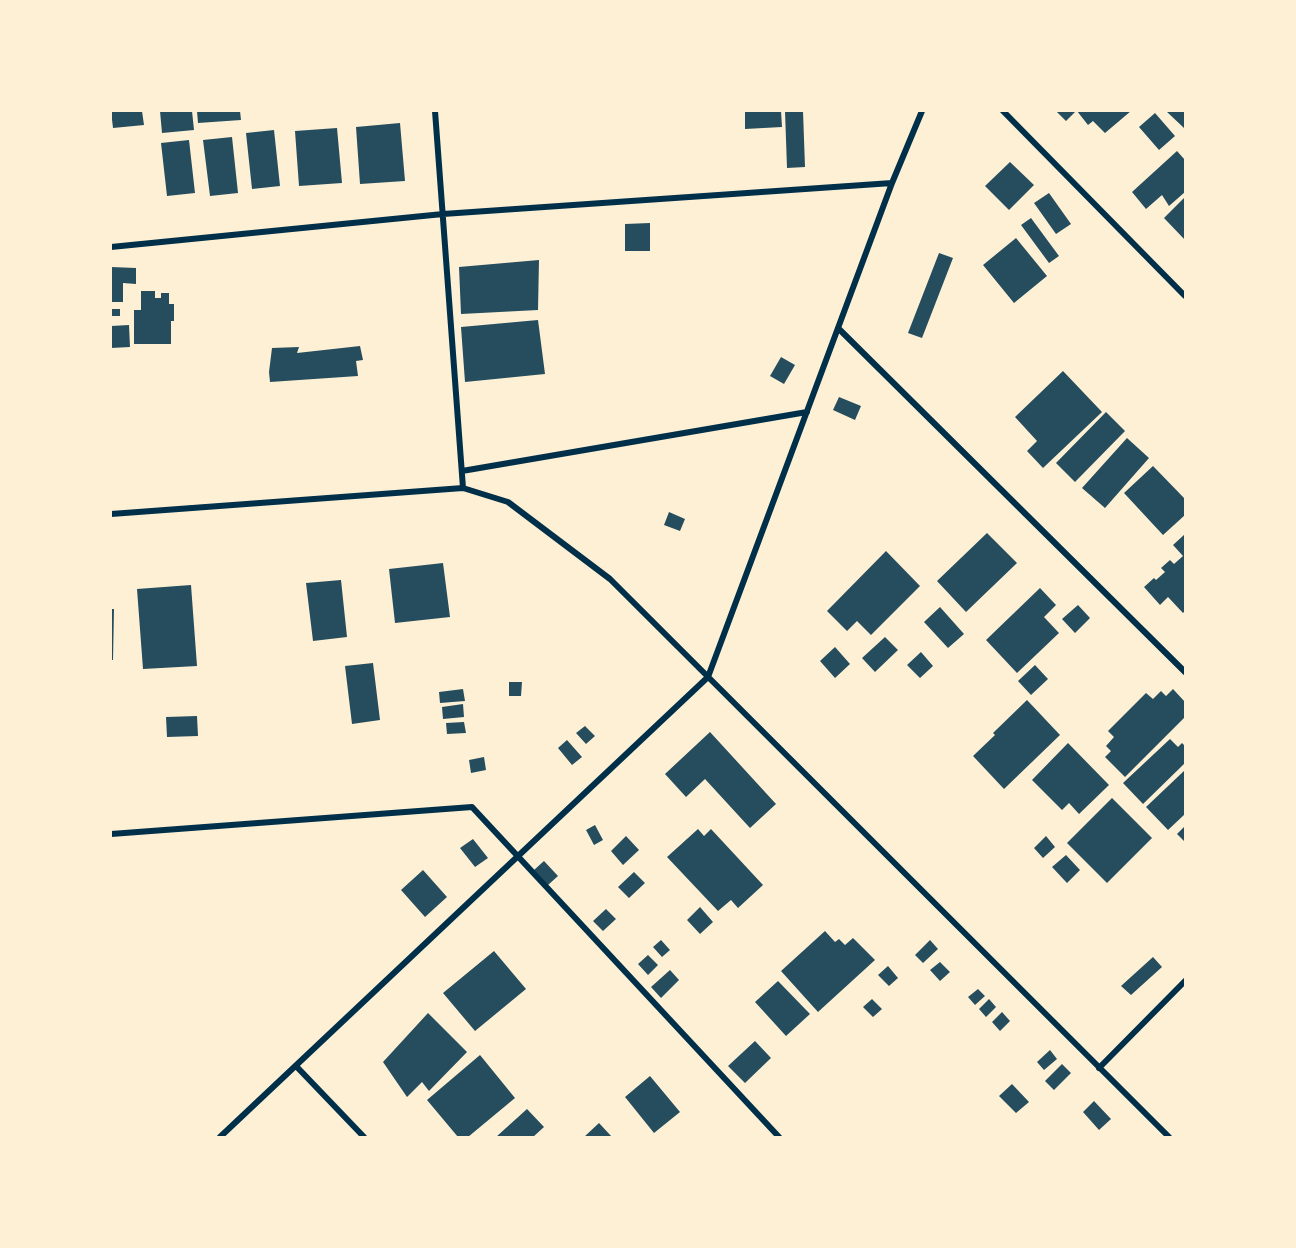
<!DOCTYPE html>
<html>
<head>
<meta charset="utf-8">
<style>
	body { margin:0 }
	#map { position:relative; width:1296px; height:1248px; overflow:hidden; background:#fdf0d5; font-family:Lato,sans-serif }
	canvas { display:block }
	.frame { position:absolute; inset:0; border:112px solid #fdf0d5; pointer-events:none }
</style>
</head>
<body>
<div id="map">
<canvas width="1296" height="1248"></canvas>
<div class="frame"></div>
</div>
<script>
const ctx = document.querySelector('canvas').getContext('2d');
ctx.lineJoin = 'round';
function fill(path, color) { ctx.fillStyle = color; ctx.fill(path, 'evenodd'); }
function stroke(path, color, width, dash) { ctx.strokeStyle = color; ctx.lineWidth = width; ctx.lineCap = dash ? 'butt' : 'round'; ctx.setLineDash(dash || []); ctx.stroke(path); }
fill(new Path2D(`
	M111,111H142L144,125L113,128Z
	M160,111H192L194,130L162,133Z
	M197,111H240L241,120L198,123Z
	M745,111H781L782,127L745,129Z
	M785,111H803L805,167L787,168Z
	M1056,111H1076L1066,121Z
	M1077,111H1131L1105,133L1093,121L1088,125Z
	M1166,111H1185V126L1184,128Z
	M1155,113L1175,136L1159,150L1139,127Z
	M400,123L405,181L360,184L356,127Z
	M337,128L342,183L299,186L295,131Z
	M274,130L280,186L252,189L246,133Z
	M232,137L238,193L210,196L203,140Z
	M189,140L195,193L167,196L161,143Z
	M1177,151L1185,160V192L1169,206L1162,195L1146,209L1132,192Z
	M1010,162L1034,185L1009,210L985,186Z
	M1049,193L1071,224L1056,234L1034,203Z
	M1185,197V240L1164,218Z
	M1031,218L1059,256L1049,263L1021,225Z
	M650,223V251H625V224Z
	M1016,238L1047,276L1014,303L983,265Z
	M939,253L953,258L922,338L908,333Z
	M539,260L538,310L461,314L459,267Z
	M111,267L136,268V284L123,283V302H111Z
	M141,291H155V298H161V293H169V304H174V321H171V344H134V310H141Z
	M111,309H120V316H111Z
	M538,320L545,374L465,382L461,327Z
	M129,325L130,347L111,348V326Z
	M360,346L363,360L356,361L358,376L270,382L269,372L272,348L299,347L297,353Z
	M781,357L795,365L784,384L770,376Z
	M1063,371L1102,412L1043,468L1027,451L1037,441L1015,417Z
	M839,397L861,406L855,420L833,410Z
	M1106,412L1125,431L1075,482L1056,463Z
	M1127,438L1149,458L1105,508L1082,488Z
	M1153,466L1185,499V515L1163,535L1124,493Z
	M669,512L685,519L680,531L664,525Z
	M987,533L1017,563L966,612L937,581Z
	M1185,534V611L1183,613L1168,597L1160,605L1144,587L1154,578L1156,580L1165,572L1161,568L1170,560L1174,564L1183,556L1173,545Z
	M886,551L920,586L871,635L857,621L847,631L827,611Z
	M443,563L450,617L395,623L389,569Z
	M341,580L347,637L313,641L306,583Z
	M191,585L197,666L143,669L137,589Z
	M1040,588L1056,605L1044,617L1059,633L1017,673L986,640Z
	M1078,605L1090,618L1075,633L1062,619Z
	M940,607L964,634L948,648L924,622Z
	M111,609H114L113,660H111Z
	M885,637L898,650L875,672L862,658Z
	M835,647L850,664L835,678L820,661Z
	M921,652L933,666L920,678L907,665Z
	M373,663L380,720L352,724L345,666Z
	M1035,665L1048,679L1031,695L1018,681Z
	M509,682H522L521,696H509Z
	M463,689L465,701L440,703L439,692Z
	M1173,689L1185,702V717L1125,777L1105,757L1111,751L1106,746L1114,737L1108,731L1146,693L1153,699L1161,691L1166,696Z
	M1027,700L1060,735L1004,789L973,756L995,735L993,733Z
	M463,704L464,717L443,719L442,707Z
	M197,716L198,736L167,737L166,717Z
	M464,722L466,733L447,734L446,723Z
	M585,726L595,736L586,744L576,733Z
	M710,732L776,804L750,828L705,779L686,797L665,774Z
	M1170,739L1178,747L1182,743L1185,746V763L1143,804L1123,783Z
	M567,740L582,757L572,765L558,748Z
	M1068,743L1109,785L1079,814L1069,803L1062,810L1032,780Z
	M484,757L486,770L471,773L469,760Z
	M1185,770V814L1168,830L1146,807Z
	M1112,798L1152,838L1107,883L1067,843Z
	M595,825L603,840L594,845L586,830Z
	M1185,826V842L1177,834Z
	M698,829L704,836L711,829L763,885L738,908L731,900L718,911L667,857Z
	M626,836L639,850L623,865L611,851Z
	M1046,836L1055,847L1043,858L1034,848Z
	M473,839L488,858L475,867L460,848Z
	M1066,855L1080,870L1067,883L1052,867Z
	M544,861L558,876L548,885L534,870Z
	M423,870L447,897L425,917L401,890Z
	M634,872L645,883L629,898L618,887Z
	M700,907L713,922L700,934L687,920Z
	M606,909L616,919L603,931L593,921Z
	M825,931L835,942L839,939L845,945L853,938L875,960L818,1012L781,971Z
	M661,940L670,950L662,957L653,947Z
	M930,940L938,949L923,963L915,955Z
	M494,951L526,989L475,1031L443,993Z
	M648,955L658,965L648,975L638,964Z
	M1153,957L1162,967L1131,995L1121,986Z
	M940,962L950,972L940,981L930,970Z
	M888,966L898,978L889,986L878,975Z
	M670,970L679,980L661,998L651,987Z
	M778,981L810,1014L786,1036L755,1002Z
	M978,989L985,996L975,1005L968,997Z
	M872,999L882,1009L873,1017L863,1007Z
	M989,999L996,1007L986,1017L979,1009Z
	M1002,1012L1010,1021L1000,1031L992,1022Z
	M428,1013L467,1052L429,1091L422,1082L407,1097L383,1062Z
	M755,1041L771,1058L745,1083L728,1066Z
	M1050,1050L1057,1059L1044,1070L1037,1062Z
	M480,1055L515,1098L468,1137H458L427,1100Z
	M1062,1064L1071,1073L1054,1090L1045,1081Z
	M650,1076L680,1112L654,1133L625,1097Z
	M1012,1084L1029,1102L1016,1113L999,1096Z
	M1094,1101L1111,1119L1099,1130L1083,1112Z
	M527,1109L544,1127L533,1137H496Z
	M599,1123L612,1137H584Z`), '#264d5e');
stroke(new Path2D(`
	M435,111L463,488
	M1003,111L1185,296
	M111,247L443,214L892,183
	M838,328L1185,672
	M462,471L807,412
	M111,514L463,488L508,502L610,579L1169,1137
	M111,834L472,807L779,1137
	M296,1066L364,1137
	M1099,1068L1185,981
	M220,1137L708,677L892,183L922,111`), '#003049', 6);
</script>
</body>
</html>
